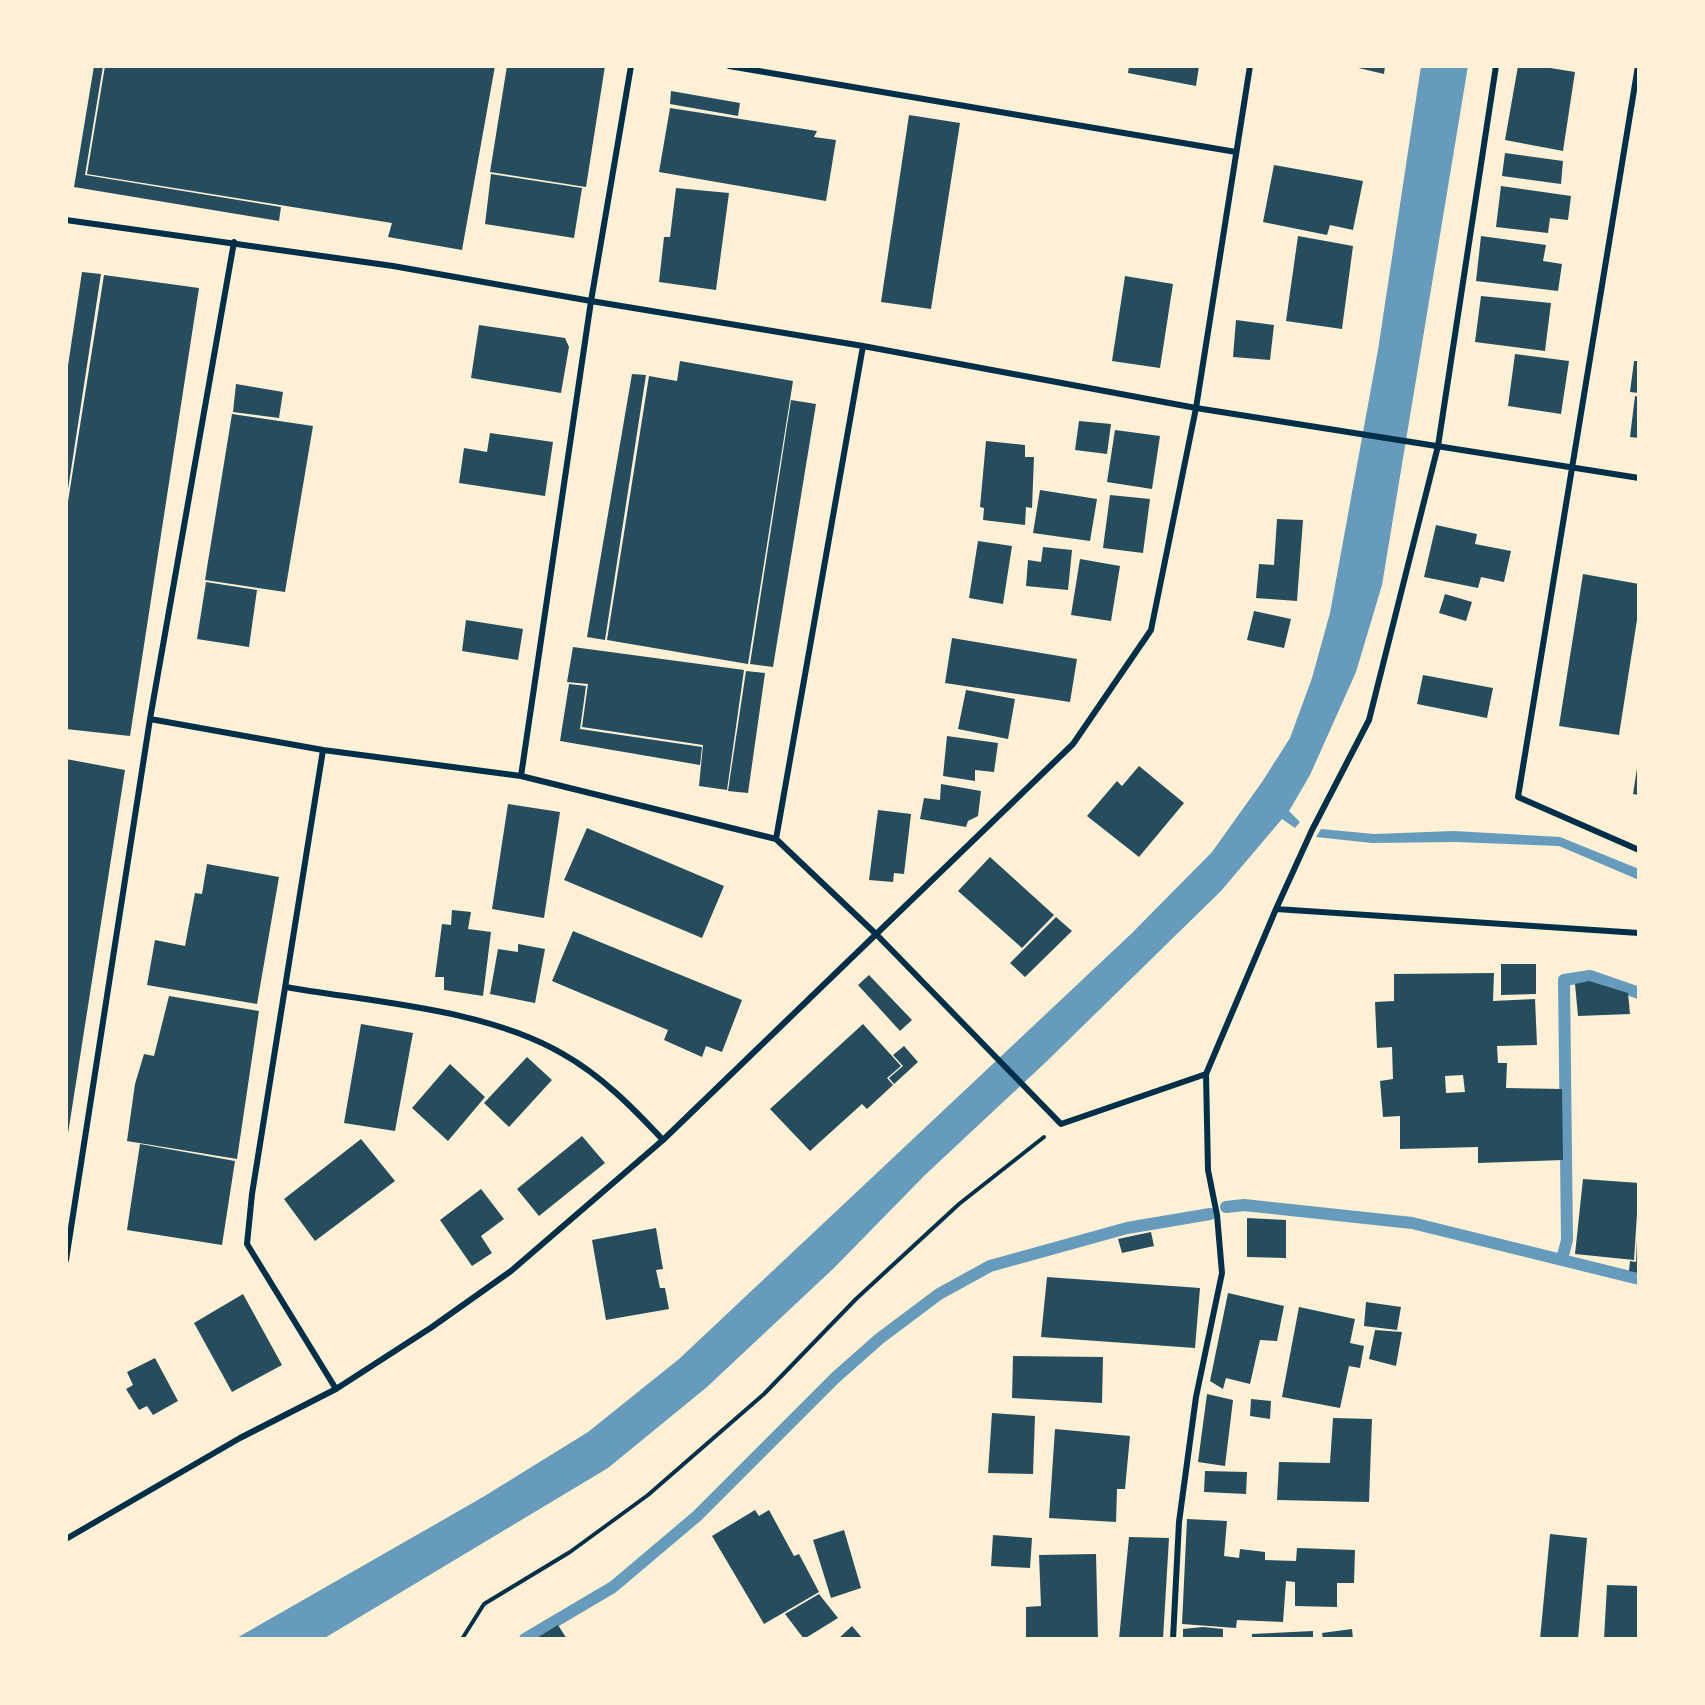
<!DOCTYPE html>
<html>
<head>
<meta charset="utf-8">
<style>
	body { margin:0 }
	#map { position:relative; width:1705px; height:1705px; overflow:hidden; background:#fdf0d5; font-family:"Open Sans",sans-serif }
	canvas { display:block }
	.frame { position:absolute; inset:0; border:68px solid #fdf0d5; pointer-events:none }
</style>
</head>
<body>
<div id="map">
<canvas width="1705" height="1705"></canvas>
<div class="frame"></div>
</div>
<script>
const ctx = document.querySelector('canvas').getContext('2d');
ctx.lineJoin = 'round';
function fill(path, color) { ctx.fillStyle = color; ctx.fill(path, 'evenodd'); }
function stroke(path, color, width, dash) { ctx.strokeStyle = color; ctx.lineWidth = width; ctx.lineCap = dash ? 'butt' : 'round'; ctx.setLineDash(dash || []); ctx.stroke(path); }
fill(new Path2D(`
	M1421,66H1468L1382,585L1356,672L1310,775L1289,811L1300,822L1295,828L1282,819L1221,891L1046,1062L925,1175L834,1268L707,1387L608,1468L323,1639H235L483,1497L588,1432L679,1359L1131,934L1212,852L1262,782L1290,738L1312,678L1330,613L1378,350Z
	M1321,829L1374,834L1454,831L1560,837L1639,869V880L1559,846L1456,842L1372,843L1316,837Z`), '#669bbc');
stroke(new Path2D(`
	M1226,1207L1244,1205L1412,1223L1639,1279
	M1562,1259L1567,1240L1564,980L1590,976L1639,993
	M525,1639L613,1587L697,1516L835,1378L879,1339L939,1294L990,1266L1127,1228L1210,1214`), '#669bbc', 12);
fill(new Path2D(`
	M94,66H103L85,175L281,207L279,221L74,187Z
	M105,66H495L462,250L388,237L392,223L87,174Z
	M507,66H605L586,187L490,172Z
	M1129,66H1199L1196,86L1128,73Z
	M1350,66H1385L1384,74Z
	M1518,66H1538L1575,72L1563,151L1505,140Z
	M671,91L740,103L738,116L670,104Z
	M670,108L817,131L814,137L836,140L826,201L659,172Z
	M909,115L960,123L931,309L881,302Z
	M1505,153L1563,161L1561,184L1502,176Z
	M1274,165L1363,181L1353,230L1330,225L1327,235L1263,222Z
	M491,174L582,188L574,238L485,224Z
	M1501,186L1571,196L1568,220L1550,218L1548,233L1496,227Z
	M676,188L729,193L716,290L659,282L664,237H670Z
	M1298,236L1353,246L1342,329L1286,321Z
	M1481,236L1546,245L1543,261L1562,264L1558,291L1476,281Z
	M82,272L101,274L67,496L66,379Z
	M104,275L199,288L130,736L66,729V514Z
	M1125,276L1173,284L1160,368L1112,361Z
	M1481,296L1551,303L1545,351L1475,342Z
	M1236,320L1274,325L1270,360L1233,357Z
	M479,325L565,338L569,347L561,393L471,378Z
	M1515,354L1569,361L1561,414L1508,406Z
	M680,361L793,381L748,664L607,640L649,376L677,381Z
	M1634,361H1639V393L1630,392Z
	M632,374L646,375L605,640L587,637Z
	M236,384L283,392L279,418L233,412Z
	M1635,396L1639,397V438L1630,437Z
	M791,400L816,404L773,667L750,664Z
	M232,414L313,426L285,592L205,580Z
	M1079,421L1111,424L1107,454L1075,450Z
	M1115,430L1160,436L1152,489L1107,482Z
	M490,433L553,442L545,496L459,483L464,448L487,452Z
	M986,441L1025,445V457H1034L1032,508L1026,507L1025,525L983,520L984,508L980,507Z
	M1040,490L1097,499L1090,541L1033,533Z
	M1110,495L1150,499L1143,553L1103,548Z
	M1277,519L1303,520L1297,601L1256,598L1259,564L1274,565Z
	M1436,525L1477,534L1475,544L1511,551L1504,582L1481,577L1478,588L1424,577Z
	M978,541L1012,546L1003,604L969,598Z
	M1043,547L1072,550L1068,590L1026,586L1028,560L1041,562Z
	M1080,559L1120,566L1111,621L1071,615Z
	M1583,574L1639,584V607L1619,735L1559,726Z
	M206,582L257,590L249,647L197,639Z
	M1445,594L1472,602L1466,621L1439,613Z
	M1254,611L1291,619L1284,648L1247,640Z
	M466,620L523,629L518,660L462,651Z
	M952,638L1077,659L1070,702L945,683Z
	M573,647L744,670L727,790L699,786L703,745L582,727L588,684L567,682Z
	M746,671L765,673L748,793L728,791Z
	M1423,675L1493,688L1487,718L1417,704Z
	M569,684L586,686L580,729L702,747L700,765L560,741Z
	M966,690L1015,699L1008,739L958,729Z
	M947,736L998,743L994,772L975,770V781L943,776Z
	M66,759L125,770L67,1140H66Z
	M1638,762H1639V795L1633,794Z
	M1139,766L1184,803L1139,857L1087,816L1117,781L1122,786Z
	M941,784L981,791L978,816L968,821L966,827L920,819L924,798L940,800Z
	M508,804L560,812L544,918L492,909Z
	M878,810L911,814L904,874L894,873L893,882L869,880Z
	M587,828L724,886L702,938L564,880Z
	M990,857L1054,915L1022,948L958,891Z
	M207,864L279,877L257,1004L147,985L155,940L185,946L195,893L202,894Z
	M452,910L471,912L468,929L491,932L483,996L444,990V977H435L442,924L451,925Z
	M1056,917L1072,931L1025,977L1010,963Z
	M573,931L742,1000L722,1052L706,1046L702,1057L664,1040L668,1030L552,981Z
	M518,944L545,949L535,1003L490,994L498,949L518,952Z
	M1501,964H1536V994L1501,995Z
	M1494,973L1493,1001L1535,999L1537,1045L1497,1046L1498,1063H1507L1506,1088L1562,1089L1563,1160L1478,1163V1147L1400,1149V1116L1383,1117L1380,1081L1393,1079L1392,1047L1377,1048L1375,1002L1394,1001V974ZM1463,1075L1465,1092L1446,1093L1445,1076Z
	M869,975L912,1020L900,1031L858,985Z
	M1589,981L1628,993L1630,1014L1578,1016L1575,984Z
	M169,996L259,1011L237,1159L127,1141L135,1084L144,1054L154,1056Z
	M361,1024L413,1033L395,1131L344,1123Z
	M863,1024L901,1066L887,1078L893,1085L867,1109L862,1104L810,1151L770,1109Z
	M904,1046L918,1062L894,1084L889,1078L903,1066L893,1055Z
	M527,1057L552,1080L509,1127L484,1103Z
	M450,1064L485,1097L448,1141L412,1108Z
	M582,1136L605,1163L539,1216L517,1189Z
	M361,1139L395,1181L315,1241L284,1199Z
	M140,1144L235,1161L222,1245L127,1230Z
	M1583,1179L1639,1183L1634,1260L1575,1254Z
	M481,1189L504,1219L481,1236L492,1253L472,1266L440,1220Z
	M1247,1218L1286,1220V1258L1247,1257Z
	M656,1228L663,1269L656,1270L660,1288H665L669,1309L606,1320L592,1240Z
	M1151,1232L1154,1246L1122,1253L1118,1239Z
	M1637,1239H1639V1273L1629,1271L1630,1261L1636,1262Z
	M1047,1277L1200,1288L1195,1348L1041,1337Z
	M1228,1293L1284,1306L1277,1341L1260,1340L1250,1384L1226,1378L1223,1389L1210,1381Z
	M243,1294L282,1365L232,1392L194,1323Z
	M1366,1302L1401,1307L1397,1330L1364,1326Z
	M1299,1307L1355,1319L1350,1343L1364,1346L1360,1368L1349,1366L1340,1408L1282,1397Z
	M1375,1330L1402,1332L1396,1366L1369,1359Z
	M1013,1356L1103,1357L1102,1403L1012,1398Z
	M155,1358L178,1401L153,1415L147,1406L139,1410L126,1389L133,1385L127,1372Z
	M1207,1394L1233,1400L1225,1466L1198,1462Z
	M1251,1399L1271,1401L1270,1419L1250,1416Z
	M992,1413L1035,1416L1033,1474L988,1473Z
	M1333,1418L1372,1419L1369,1502L1277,1500L1279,1462L1330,1463Z
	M1055,1429L1130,1436L1125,1489H1117L1116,1522L1049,1518Z
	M1205,1471L1247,1472L1246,1494L1204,1492Z
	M755,1510L759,1516L769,1510L794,1556L799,1554L819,1592L764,1624L712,1536Z
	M1187,1519L1227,1521L1224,1556L1239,1558L1240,1549L1265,1552V1560L1296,1561L1297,1548L1355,1550L1354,1583H1337V1607L1295,1606V1576V1582L1286,1581L1283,1622L1237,1620L1236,1628L1182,1624Z
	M844,1530L861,1588L831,1598L813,1540Z
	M1550,1534L1587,1538L1578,1639H1540Z
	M993,1535L1032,1538L1030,1568L991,1566Z
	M1129,1537L1169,1538L1163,1639H1119Z
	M1096,1554L1098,1639H1026V1607L1041,1606L1039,1555Z
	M1607,1585L1639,1586V1639H1604Z
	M819,1594L838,1618L804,1639L785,1614Z
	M558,1625L567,1639H535Z
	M852,1626L863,1639H838Z
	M1203,1627L1223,1629V1639H1183V1629Z
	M1352,1629L1353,1639H1323L1322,1633Z
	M1313,1631V1639H1252V1634Z`), '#264d5e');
stroke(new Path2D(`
	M462,1639L484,1604L570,1552L648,1495L764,1394L856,1299L959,1204L1044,1137`), '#003049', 4);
stroke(new Path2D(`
	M631,66L591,301L863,346L1196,408L1639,478
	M729,66L1236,152
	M1638,66L1518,797L1639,850
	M66,220L393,266L591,301L521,776
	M150,719L323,750L521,776L776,839L877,935L1061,1124L1206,1074
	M323,750L252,1194L247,1244L336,1389
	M776,839L863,346
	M1276,909L1312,830L1369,720L1438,446L1496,66
	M285,987C372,1002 487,1009 563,1054C602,1076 633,1108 663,1140
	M66,1260L150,719L234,242
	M66,1539L240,1438L336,1389L432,1327L511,1271L663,1140L1073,744L1151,630L1196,408L1250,66
	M1173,1639L1179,1522L1196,1397L1222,1273L1217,1215L1208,1170L1206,1074L1276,909L1639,933`), '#003049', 6);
</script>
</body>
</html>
